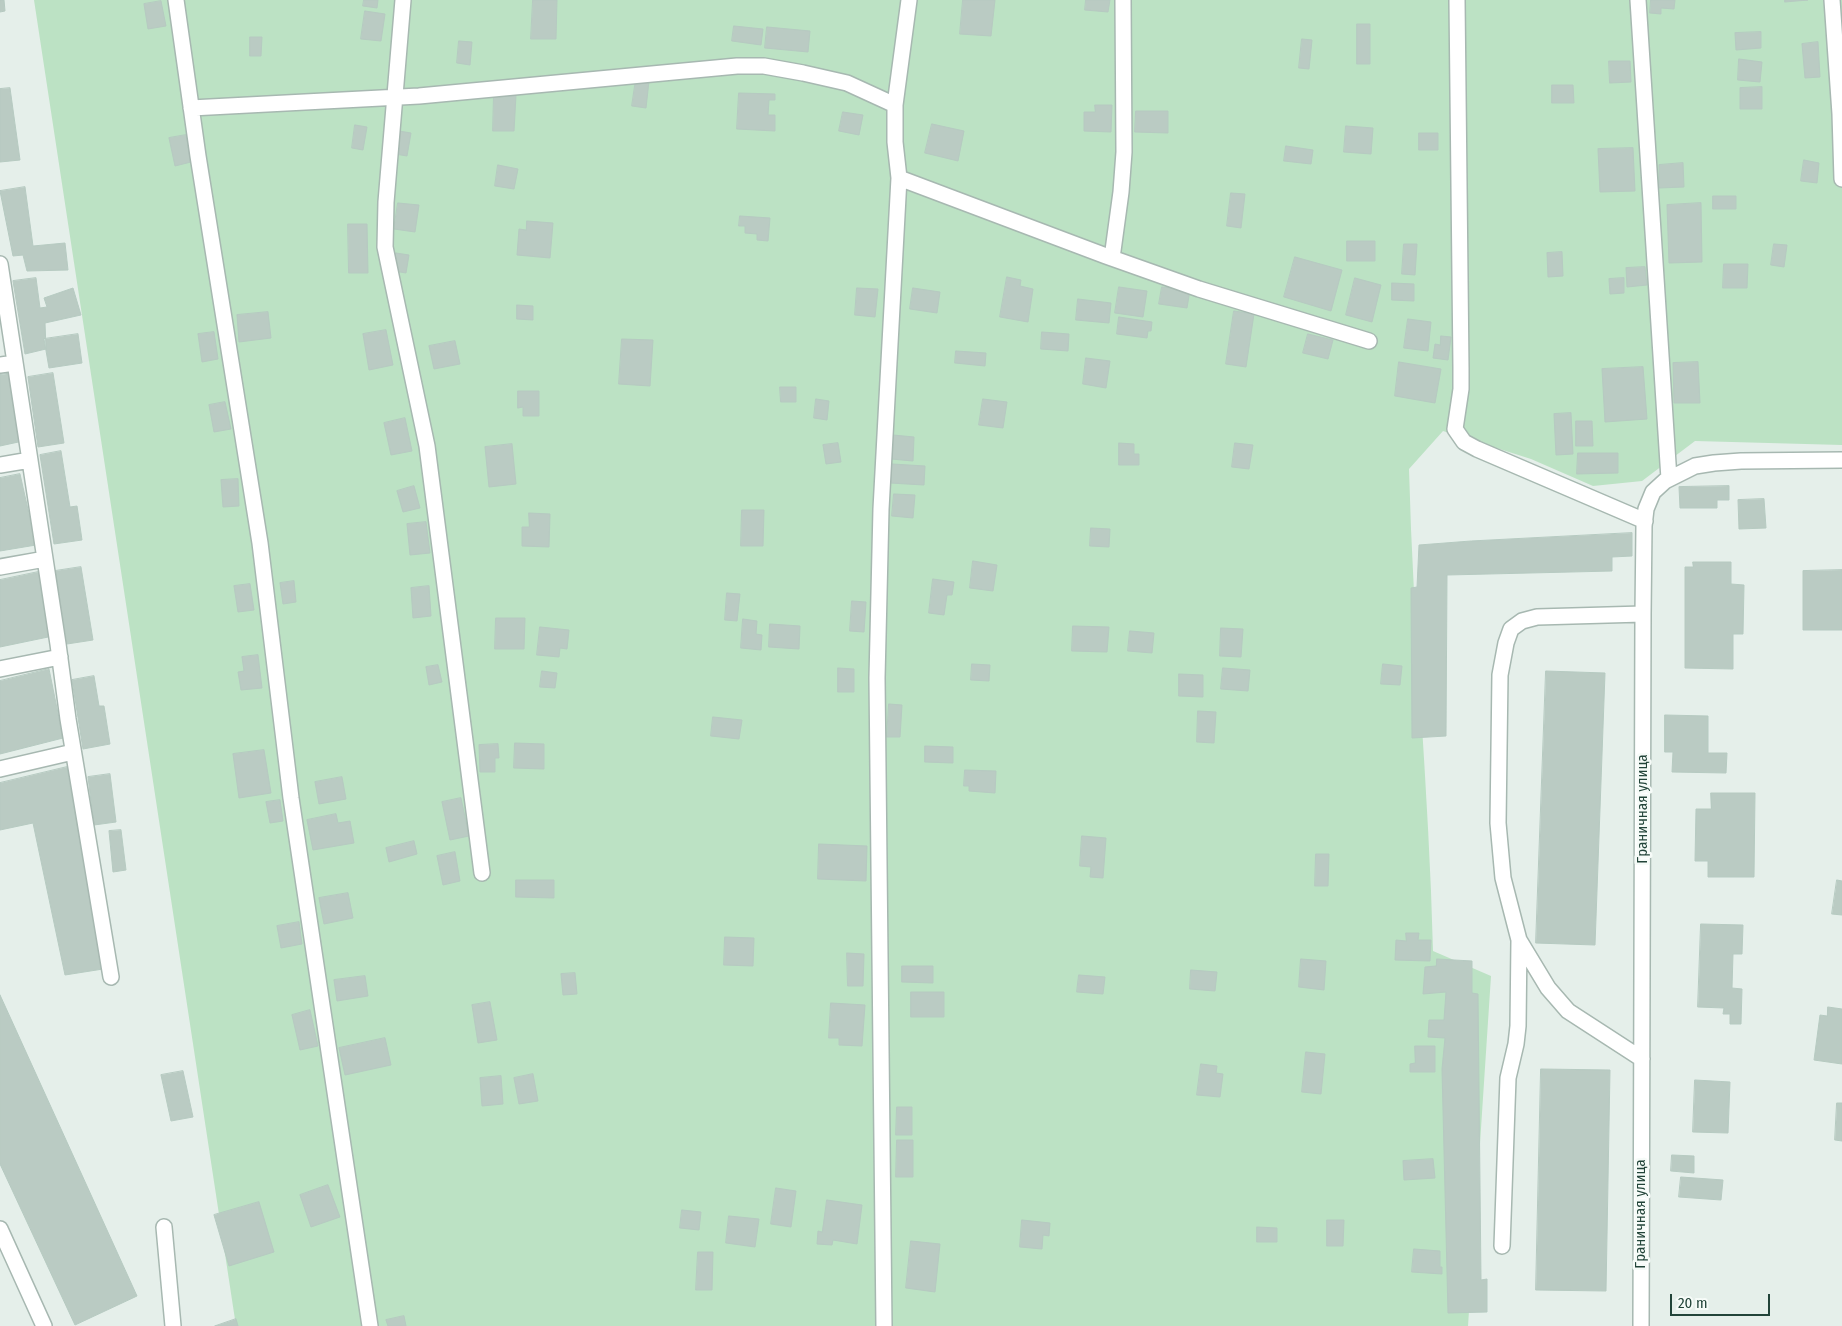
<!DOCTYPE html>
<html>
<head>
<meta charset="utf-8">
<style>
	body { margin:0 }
	#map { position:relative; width:1842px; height:1326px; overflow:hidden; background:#e5efea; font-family:"Fira Sans Condensed",sans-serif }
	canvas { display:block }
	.scale { position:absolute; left:1670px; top:1294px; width:100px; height:22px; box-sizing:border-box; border:2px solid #224439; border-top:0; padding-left:6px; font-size:15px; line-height:18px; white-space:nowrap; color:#224439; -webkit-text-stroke:4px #f6fbf8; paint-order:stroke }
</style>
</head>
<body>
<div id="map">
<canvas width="1842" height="1326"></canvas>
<div class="scale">20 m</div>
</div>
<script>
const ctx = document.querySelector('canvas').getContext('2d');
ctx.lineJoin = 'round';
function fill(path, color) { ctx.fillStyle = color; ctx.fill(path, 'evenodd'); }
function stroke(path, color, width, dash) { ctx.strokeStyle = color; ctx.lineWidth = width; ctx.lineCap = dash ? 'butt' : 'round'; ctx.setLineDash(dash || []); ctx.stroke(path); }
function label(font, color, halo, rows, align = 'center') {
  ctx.font = font + ' "Fira Sans Condensed",sans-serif'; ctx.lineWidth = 5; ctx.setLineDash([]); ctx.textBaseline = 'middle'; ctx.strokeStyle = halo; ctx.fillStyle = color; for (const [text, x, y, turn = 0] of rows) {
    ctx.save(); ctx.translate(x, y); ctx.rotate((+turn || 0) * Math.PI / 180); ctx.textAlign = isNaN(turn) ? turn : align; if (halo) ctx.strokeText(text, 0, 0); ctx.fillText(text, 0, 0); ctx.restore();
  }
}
fill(new Path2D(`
	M34,0H1842V445L1695,441L1642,481L1593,486L1531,459L1443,431L1409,469C1413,630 1429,790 1433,951L1491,976L1468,1326H236Z`), '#bce2c4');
const building = new Path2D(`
	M0,0H4L5,11L0,12Z
	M364,0H378L377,8L363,6Z
	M533,0H557L556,39H531Z
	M963,0H995L991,36L960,34Z
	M1086,0H1110L1108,12L1085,10Z
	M1651,0H1675L1674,9L1661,8V14L1650,13Z
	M1785,0H1808L1785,2Z
	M161,1L166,26L148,29L144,4Z
	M365,11L385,14L381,41L361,39Z
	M1357,24H1370V64H1357Z
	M734,26L763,29L761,45L732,41Z
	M767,27L810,31L808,52L765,48Z
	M1761,32V48L1736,50L1735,33Z
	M250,37H262L261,56H250Z
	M1302,39L1312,40L1309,69L1299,68Z
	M459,41L472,42L470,65L457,63Z
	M1818,42L1820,77L1805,78L1802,44Z
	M1739,59L1762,62L1760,82L1738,80Z
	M1609,61H1630L1631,82L1610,83Z
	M636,79L649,81L646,108L632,106Z
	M1552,85H1573L1574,103H1552Z
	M1762,87V109H1740V88Z
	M10,88L20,160L0,162V89Z
	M739,93L775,94V100H769L768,115H775V131L737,129Z
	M494,94L516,95L514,131H493Z
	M1095,105H1112L1111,132L1084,131V112H1095Z
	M1136,111H1168V133L1135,132Z
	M843,112L863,115L859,135L839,131Z
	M932,124L964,131L958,161L925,153Z
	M355,125L367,127L363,150L352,148Z
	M1346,126L1373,128L1371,154L1344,152Z
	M399,131L411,133L407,156L395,154Z
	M1419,133H1438V150H1419Z
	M186,135L191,162L175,166L169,138Z
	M1286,146L1313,150L1311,164L1284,161Z
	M1633,148L1635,191L1600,192L1598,149Z
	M1804,160L1819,163L1817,183L1801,181Z
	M1683,163L1684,187L1659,188V165Z
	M498,165L518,169L514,189L495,186Z
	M25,187L33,246L65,243L68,270L27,271L23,255L13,256L0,191Z
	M1231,193L1245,194L1241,228L1227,226Z
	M1713,196H1736V209H1713Z
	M398,203L419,205L415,232L394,229Z
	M1701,203L1702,262L1669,263L1667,205Z
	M740,216L770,218L768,241L757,240V234L745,233V226H739Z
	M527,221L553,223L550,258L517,255L519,229L526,230Z
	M348,224H367L368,273H349Z
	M1347,241H1375V261H1347Z
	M1404,244H1417L1415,275L1402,274Z
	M1774,244L1787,245L1784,267L1771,265Z
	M1562,252L1563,276L1548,277L1547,253Z
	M396,253L409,255L406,273L394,271Z
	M1295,257L1342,270L1331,311L1284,297Z
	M1724,264H1748L1747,288H1723Z
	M1645,267L1647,285L1627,287L1626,268Z
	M1007,277L1021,280L1020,286L1033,289L1028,322L1000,317Z
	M36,278L40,308L47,307L44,298L73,288L81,315L45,323L46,349L25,354L13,281Z
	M1355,278L1381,285L1372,322L1346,315Z
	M1624,278V293L1610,294L1609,279Z
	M1392,283L1414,284V301L1392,300Z
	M1119,287L1147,291L1143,317L1115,313Z
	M1162,287L1190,290L1187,308L1159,304Z
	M857,288L878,289L875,317L855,315Z
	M913,288L940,292L937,313L910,309Z
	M1078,299L1111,303L1109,323L1076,320Z
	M517,305L533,306V320L517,319Z
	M1234,311L1254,314L1246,367L1226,364Z
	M268,312L271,338L239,342L237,315Z
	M1119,317L1152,322L1151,331H1148L1147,338L1117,334Z
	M1408,319L1431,322L1428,351L1404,348Z
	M386,330L393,365L369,370L363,334Z
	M214,332L218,359L202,362L198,334Z
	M1042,332L1069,334L1068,351L1041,349Z
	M78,334L82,363L49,368L44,339Z
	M1308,334L1333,340L1328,359L1303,353Z
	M1441,336L1451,337L1448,360L1433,358L1435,344L1440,345Z
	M622,339L653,340L650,386L619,384Z
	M455,341L460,364L434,369L429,346Z
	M956,351L986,353L985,366L955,363Z
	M1086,358L1110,361L1106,388L1083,384Z
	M1399,362L1441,369L1435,403L1395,396Z
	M1698,362L1700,403H1674L1673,363Z
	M1643,367L1647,419L1605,422L1602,369Z
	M12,373L23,441L0,446V375Z
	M53,373L64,443L38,447L28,377Z
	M780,387H796V402H781Z
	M518,391H539V416H523V407L518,408Z
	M816,399L829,401L827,420L814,418Z
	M983,399L1007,402L1003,428L979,425Z
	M225,402L231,429L214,432L209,405Z
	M1571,413L1573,454L1556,455L1554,414Z
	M405,418L412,451L391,455L384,423Z
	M1576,421H1592L1593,446H1576Z
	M893,435L914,437L913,461L891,459Z
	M838,443L841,462L826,464L823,445Z
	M1119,443L1134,444V454H1139V465H1119Z
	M1235,443L1253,445L1249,469L1232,467Z
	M512,444L516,484L489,487L485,447Z
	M61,451L70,507L77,506L82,540L54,544L40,455Z
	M1578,453H1618V473L1577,474Z
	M892,464L925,466L924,485L890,483Z
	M20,474L36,545L0,551V478Z
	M238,479L239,506L223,507L221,480Z
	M414,486L420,508L403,512L397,491Z
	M1729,486V500H1717V508H1680L1679,487Z
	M894,494L915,495L913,518L892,516Z
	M1764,499L1766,528L1739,529L1738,500Z
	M742,510H764L763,546H741Z
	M529,513L550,514L549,547L522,546V527H529Z
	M426,522L430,553L410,555L407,524Z
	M1091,528L1110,529L1109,547L1090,546Z
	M1632,533V556L1612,557V571L1447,575L1446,736L1412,738L1411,588L1417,587L1419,545L1471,541Z
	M973,561L997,565L993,591L970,588Z
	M1693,562H1731V584L1744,585L1743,634H1733V669L1685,668V567H1693Z
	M81,567L93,640L67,644L55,571Z
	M1842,570V630H1803V571Z
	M43,571L53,636L0,647V580Z
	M933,579L954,582L952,595H947L944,615L929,613Z
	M294,581L296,602L283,604L280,583Z
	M250,584L254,610L238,612L234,586Z
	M429,586L431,616L413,618L411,588Z
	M727,593L740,594L737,621L725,620Z
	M852,601L866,602L864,632L850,631Z
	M496,618H525L524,649H495Z
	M743,619L757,621L756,634L762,635L761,650L741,648Z
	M770,624L800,626L799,649L769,647Z
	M1073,626L1109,627L1107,652L1072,651Z
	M540,627L569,630L567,649L560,648L559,657L537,655Z
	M1221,628L1243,629L1241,657L1220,656Z
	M1130,631L1154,633L1152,653L1128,651Z
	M258,655L262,688L241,690L238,672L244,671L242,657Z
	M972,664L990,665L989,681L971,680Z
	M1383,664L1402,666L1400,685L1381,684Z
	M438,665L442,682L429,685L426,667Z
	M838,668L854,669V692H838Z
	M1223,668L1250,670L1248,691L1221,689Z
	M49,669L63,738L0,754V681Z
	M542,671L557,673L555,688L540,687Z
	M1546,671L1605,673L1595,945L1536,943Z
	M1179,674L1203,675V697L1179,696Z
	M94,676L99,706H104L110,744L83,749L72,680Z
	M889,704L902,705L900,737H887Z
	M1198,711L1216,712L1214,743L1197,742Z
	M1665,715L1708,716V753H1727L1726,773L1672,772L1673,752H1665Z
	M713,717L742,720L739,739L711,736Z
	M515,743L544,744V769L514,768Z
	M498,744L499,758H495V772H480L479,745Z
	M925,746L953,747V763L925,762Z
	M264,750L271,793L239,798L233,754Z
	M67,767L103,969L65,975L33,823L0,830V783Z
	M965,770L996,771L995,793L969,791V786H964Z
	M110,774L116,822L94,825L88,777Z
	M342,777L346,799L319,804L315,782Z
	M1711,793H1755L1754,877H1708V861H1695L1696,809H1711Z
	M461,798L469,836L450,840L442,802Z
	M280,800L283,821L270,823L266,802Z
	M336,814L338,823L350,821L354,843L313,850L307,820Z
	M121,830L126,870L113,872L109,831Z
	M1082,836L1106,838L1103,878L1090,877L1091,867L1080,866Z
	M414,841L417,854L389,862L386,848Z
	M819,844L867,846L866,881L818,879Z
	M455,852L460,881L443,885L437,856Z
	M1316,854H1329L1328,886H1315Z
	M516,880H554V898L516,897Z
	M1837,880L1842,881V915L1832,914Z
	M348,893L353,918L324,924L319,898Z
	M299,922L302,944L281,948L277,926Z
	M1701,924L1743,925L1742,954H1733L1732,988L1742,989L1741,1024H1730V1014H1723L1724,1008L1698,1007Z
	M1406,933H1419L1418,940H1431L1430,961L1395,960L1396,940L1406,941Z
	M725,937L754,938L753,966L724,965Z
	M847,953L864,954L863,986H848Z
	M1301,959L1326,961L1324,990L1299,987Z
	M1437,959L1472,961V993L1478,994L1481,1280L1487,1279V1312L1448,1313L1442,1069L1445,1038L1428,1037L1429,1020H1444L1446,992L1423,994L1425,967L1436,966Z
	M902,966H933V983L902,982Z
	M1191,970L1217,972L1215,991L1190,989Z
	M575,973L577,994L563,995L561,974Z
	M1079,975L1105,977L1103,994L1077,992Z
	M365,976L368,996L337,1001L334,980Z
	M911,992H944V1017H911Z
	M0,995L137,1296L75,1325L0,1164Z
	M490,1002L497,1040L478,1043L472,1005Z
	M831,1003L865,1005L862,1046L839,1045V1038H829Z
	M1828,1007L1842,1009V1064L1814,1060L1820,1015L1827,1016Z
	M310,1010L318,1046L300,1050L292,1015Z
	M385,1038L391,1065L345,1075L339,1048Z
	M1415,1046H1435V1072H1410V1064L1415,1063Z
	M1306,1052L1325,1054L1321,1094L1302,1092Z
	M1201,1064L1217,1066L1216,1073L1223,1074L1220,1097L1197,1095Z
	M1541,1069L1610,1070L1606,1291L1536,1290Z
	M183,1071L193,1117L171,1121L161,1075Z
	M533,1074L538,1101L519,1104L514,1078Z
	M501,1076L503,1104L482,1106L480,1078Z
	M1695,1080L1730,1082L1728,1133L1693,1132Z
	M1837,1103H1842V1141L1835,1140Z
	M897,1107H912V1135H896Z
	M897,1140H913V1177H896Z
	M1672,1155L1694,1156V1173L1671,1171Z
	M1433,1159L1435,1178L1404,1180L1403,1161Z
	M1681,1177L1723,1180L1721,1200L1679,1197Z
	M328,1185L340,1217L311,1227L300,1195Z
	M776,1188L796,1191L791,1227L771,1224Z
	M827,1200L862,1205L857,1244L833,1240L832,1245L817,1244L818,1231L822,1232Z
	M259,1202L274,1252L229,1266L214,1215Z
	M682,1210L701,1212L699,1230L680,1228Z
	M729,1216L759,1219L755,1247L726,1243Z
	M1022,1220L1050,1223L1049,1236L1043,1235L1042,1249L1020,1247Z
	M1327,1220H1344L1343,1246H1327Z
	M1257,1227L1277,1228V1242H1257Z
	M911,1241L940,1244L935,1292L906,1288Z
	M1414,1249L1440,1251V1267H1442V1274L1412,1272Z
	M698,1252H713L712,1290H696Z
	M404,1316L406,1326H388L386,1320Z
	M236,1319L238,1326H215Z`);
fill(building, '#bacbc3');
stroke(building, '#b6cac1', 1);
const minor = new Path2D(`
	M176,0L198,156L260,543L291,798L370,1326
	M403,0L386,202L385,247L427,446L482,873
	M1457,0L1461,368V389L1455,429L1464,442L1477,449L1645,521
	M1638,0L1669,479
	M1832,0L1840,114L1842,179
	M191,108L419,96L737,66H764L803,73L847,83L895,105
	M899,178L1106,256L1199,289L1369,341
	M1112,258L1121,192L1124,152L1123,0
	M0,264L58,644L68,719L111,977
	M0,365L15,363
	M0,465L30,460
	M0,567L45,559
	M0,669L60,657
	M0,769L73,752
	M1642,1059L1568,1011L1548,988L1519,940L1503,878L1498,823L1500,675L1506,643L1511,629L1522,621L1537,617L1643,614
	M164,1227L173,1326
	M0,1229L44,1326
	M1502,1246L1508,1078L1516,1044L1518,1026L1519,940
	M884,1326L877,678L881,509L899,178L895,142V105L909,0
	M1641,1326L1643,614L1644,526L1646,509L1653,492L1665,481L1695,466L1714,463L1741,461L1842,460`);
stroke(minor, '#a7b8b1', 18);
stroke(minor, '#fff', 15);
label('15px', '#224439', '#f6fbf8', [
	["Граничная улица",1643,809,-90],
	["Граничная улица",1641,1214,-90]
]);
</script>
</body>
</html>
